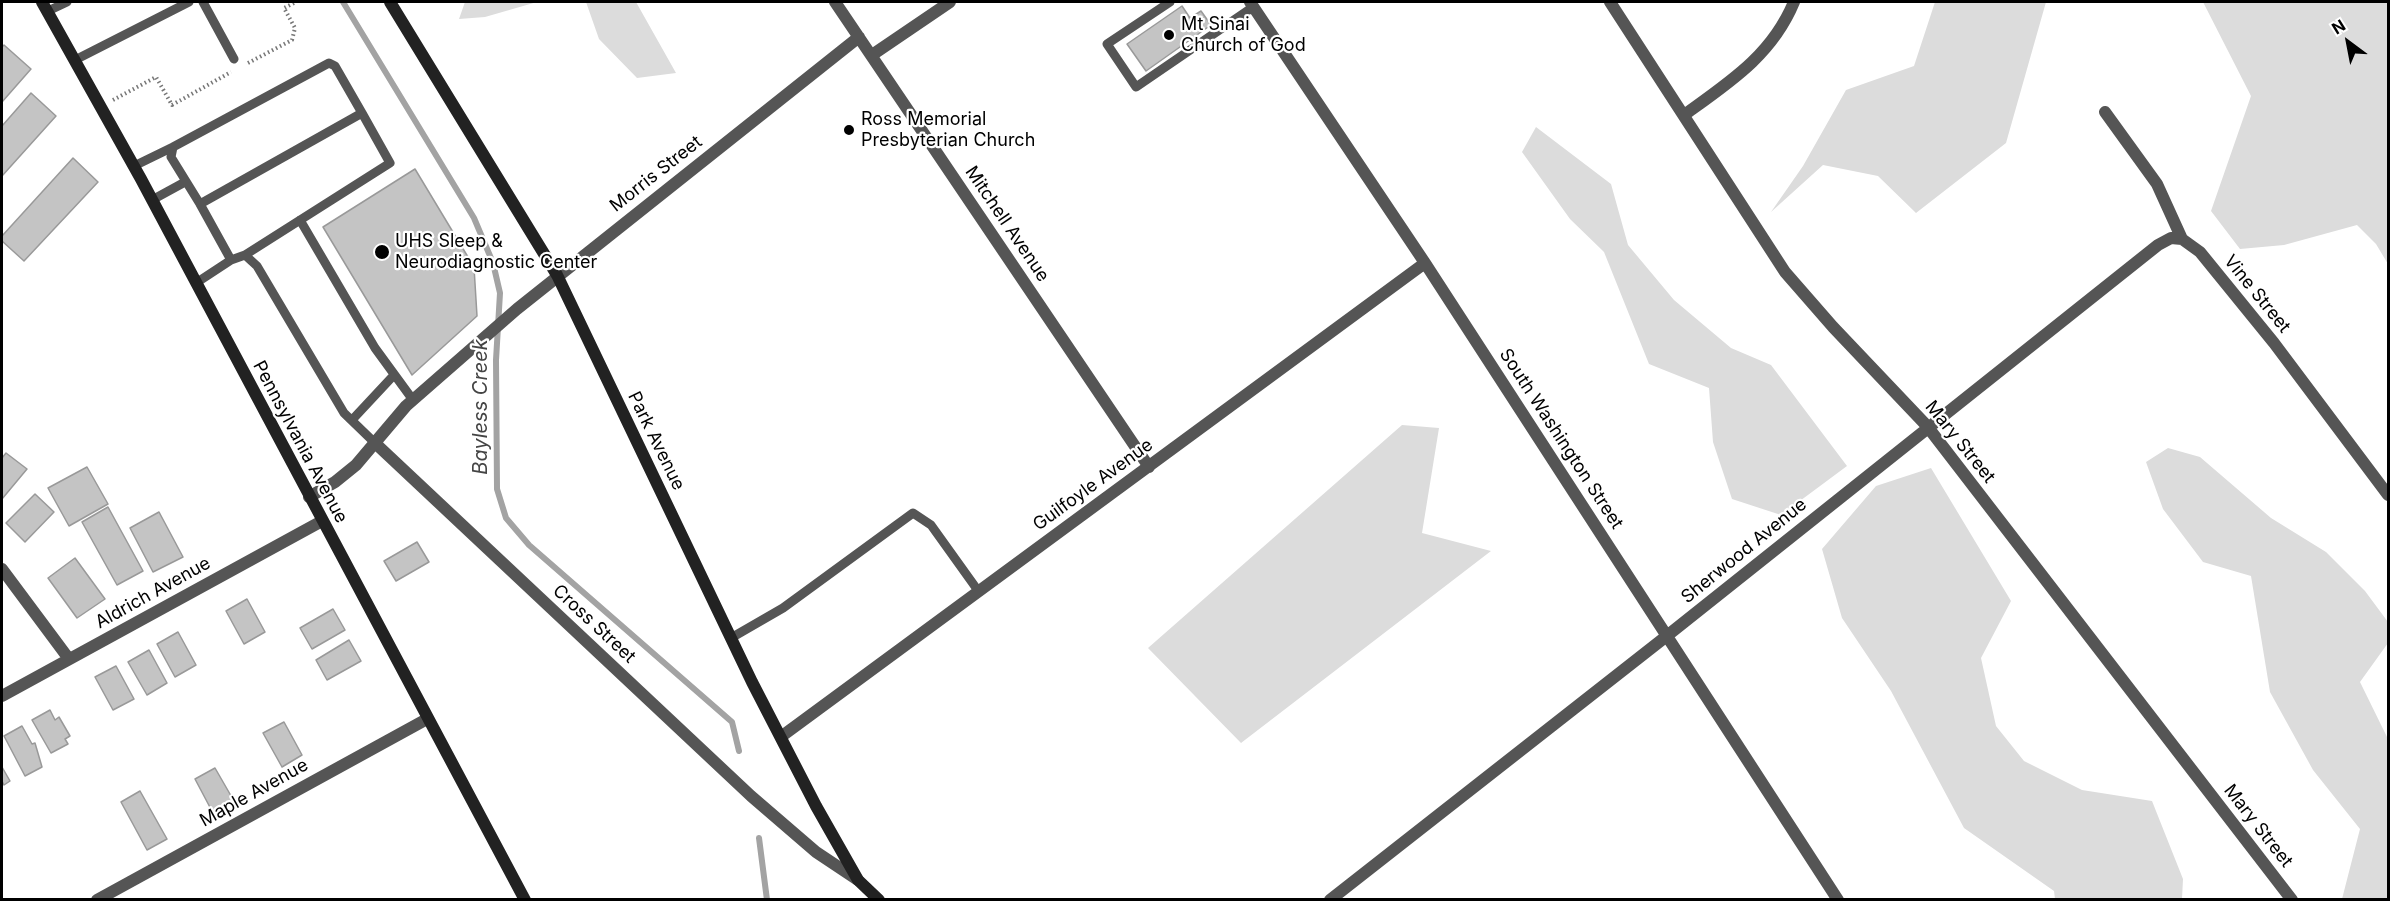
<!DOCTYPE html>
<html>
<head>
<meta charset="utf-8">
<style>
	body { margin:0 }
	#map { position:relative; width:2390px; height:901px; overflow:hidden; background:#fff; font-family:Inter,sans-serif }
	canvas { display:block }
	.frame { position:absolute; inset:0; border:3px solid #000; pointer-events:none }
	.north { position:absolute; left:2318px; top:12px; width:60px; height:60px; -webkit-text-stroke:4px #fff; paint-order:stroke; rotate:328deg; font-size:16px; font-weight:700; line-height:24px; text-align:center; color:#000 }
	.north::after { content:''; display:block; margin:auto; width:21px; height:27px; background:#000; clip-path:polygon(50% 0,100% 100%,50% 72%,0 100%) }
</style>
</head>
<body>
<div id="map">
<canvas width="2390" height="901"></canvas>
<div class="frame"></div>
<div class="north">N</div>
</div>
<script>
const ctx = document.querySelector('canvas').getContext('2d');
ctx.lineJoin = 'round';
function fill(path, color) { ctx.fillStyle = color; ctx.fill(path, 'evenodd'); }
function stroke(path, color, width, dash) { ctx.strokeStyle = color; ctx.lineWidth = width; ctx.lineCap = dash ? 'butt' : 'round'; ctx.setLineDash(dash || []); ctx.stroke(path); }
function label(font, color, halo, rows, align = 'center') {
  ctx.font = font + ' Inter,sans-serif'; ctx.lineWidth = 4.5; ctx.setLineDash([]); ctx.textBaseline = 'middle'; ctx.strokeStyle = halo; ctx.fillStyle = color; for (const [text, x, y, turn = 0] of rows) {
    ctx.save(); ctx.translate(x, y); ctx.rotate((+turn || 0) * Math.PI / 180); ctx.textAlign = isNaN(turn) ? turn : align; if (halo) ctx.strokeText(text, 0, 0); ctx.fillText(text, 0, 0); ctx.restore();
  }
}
fill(new Path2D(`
	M465,2H537L485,17L459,19Z
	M586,2H636L676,73L637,78L599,39Z
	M1935,2H2046L2006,143L1916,213L1878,176L1823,165L1771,212L1803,166L1846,90L1914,66Z
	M2203,2H2388V264L2376,244L2357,225L2284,245L2240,249L2211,211L2251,96Z
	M1536,127L1611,184L1628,245L1674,300L1731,348L1771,365L1847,466L1781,515L1732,499L1713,442L1709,388L1649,364L1604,252L1570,219L1522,152Z
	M1402,425L1439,428L1422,533L1491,551L1241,743L1148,648Z
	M2168,448L2200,457L2271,518L2326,552L2365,591L2388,622V643L2360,682L2388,739V899H2342L2360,829L2313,770L2270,692L2251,576L2203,562L2163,509L2146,462Z
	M1931,468L2011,601L1981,658L1996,726L2024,761L2082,790L2152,801L2183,879L2182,899H2055L2054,891L1964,828L1891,691L1842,618L1822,549L1876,486Z`), '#dcdcdc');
stroke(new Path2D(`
	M343,2L474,218L493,263L500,293L496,360L497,489L506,518L529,545L732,722L739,751
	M759,838L767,900`), '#a3a3a3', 6);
const building = new Path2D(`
	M1182,6L1190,18L1201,11L1211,25L1146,71L1127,44Z
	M4,45L31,69L2,102V47Z
	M31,93L56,116L2,176V126Z
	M73,158L98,182L24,261L2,241V236Z
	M415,169L474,267L477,316L412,375L323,227Z
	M6,453L27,469L2,499V458Z
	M87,467L108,504L69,526L48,488Z
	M35,494L54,512L25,542L6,523Z
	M108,507L143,571L117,585L82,522Z
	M159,512L183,557L153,572L130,528Z
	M417,542L429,562L396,581L384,561Z
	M75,558L105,599L77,618L48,578Z
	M247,599L265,632L244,644L226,611Z
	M333,609L345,630L312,649L300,628Z
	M178,632L196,665L175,677L157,644Z
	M349,640L361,661L327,680L316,660Z
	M149,650L167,683L147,695L128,662Z
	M116,666L134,699L113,710L95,677Z
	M50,710L55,720L59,717L70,736L65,739L68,744L51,753L32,720Z
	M284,722L302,755L282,767L263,733Z
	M22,726L32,744L35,743L42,767L25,776L4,736Z
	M2,767L10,781L4,785L2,781Z
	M215,768L234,801L213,813L195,779Z
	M140,791L167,839L147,850L121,802Z`);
fill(building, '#c4c4c4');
stroke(building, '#999', 1.5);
stroke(new Path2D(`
	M248,63L292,40L295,28L284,8L296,2
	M113,100L156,77L172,105L231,72`), '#777', 4, [1.5, 3]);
stroke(new Path2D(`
	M203,2L234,59
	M1170,2L1107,44L1136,87L1253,7
	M48,11L67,2
	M75,60L189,2
	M134,166L173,147
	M152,200L185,182
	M200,204L231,260
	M300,220L375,348L413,400
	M245,255L390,163L362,113L200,204L171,157L173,147L329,63L335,66L362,113
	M196,283L231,260L245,255L257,266L344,413L375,443
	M352,420L394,375
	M731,638L783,608L913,513L931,525L979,592`), '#555', 9);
stroke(new Path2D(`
	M835,2L1149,467
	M1250,2L1425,263L1838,900
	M1610,2L1785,272L1833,327L1927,426L2292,900
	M872,55L950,2
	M2105,112L2157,184L2182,239L2200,252L2274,343L2388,495
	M1684,115C1730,82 1772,55 1794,2
	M375,443L751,796L816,852L858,880
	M309,497L335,482L356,465L406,406L517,309L859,37
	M2,569L69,659
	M2,696L322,521
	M782,736L1425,263
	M97,900L427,719
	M1330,900L1668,635L2158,245L2171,238L2182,239`), '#555', 12);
stroke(new Path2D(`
	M42,2L141,179L525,900
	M390,2L557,275L752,682L816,806L858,880L879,900`), '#222', 12);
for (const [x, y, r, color] of [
	[1169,35,6,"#000"],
	[849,130,6,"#000"],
	[382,252,8,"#000"]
]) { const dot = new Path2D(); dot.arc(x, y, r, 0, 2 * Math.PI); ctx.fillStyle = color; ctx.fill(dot); stroke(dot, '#fff', 2); }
label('18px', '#000', '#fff', [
	["Mt Sinai",1181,25],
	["Church of God",1181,46],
	["Ross Memorial",861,120],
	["Presbyterian Church",861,141],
	["UHS Sleep &",395,242],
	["Neurodiagnostic Center",395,263]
], 'left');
label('18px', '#000', '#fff', [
	["Morris Street",656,174,-38],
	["Mitchell Avenue",1007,224,56],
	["Vine Street",2257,294,51],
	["South Washington Street",1561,439,57],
	["Park Avenue",656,441,64],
	["Pennsylvania Avenue",300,442,62],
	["Mary Street",1960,442,51],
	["Guilfoyle Avenue",1093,485,-36],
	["Sherwood Avenue",1744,551,-39],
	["Aldrich Avenue",153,593,-29],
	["Cross Street",594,624,43],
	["Maple Avenue",254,793,-29],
	["Mary Street",2258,826,52]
]);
label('italic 20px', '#444', '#fff', [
	["Bayless Creek",481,407,-90]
]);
</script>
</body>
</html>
